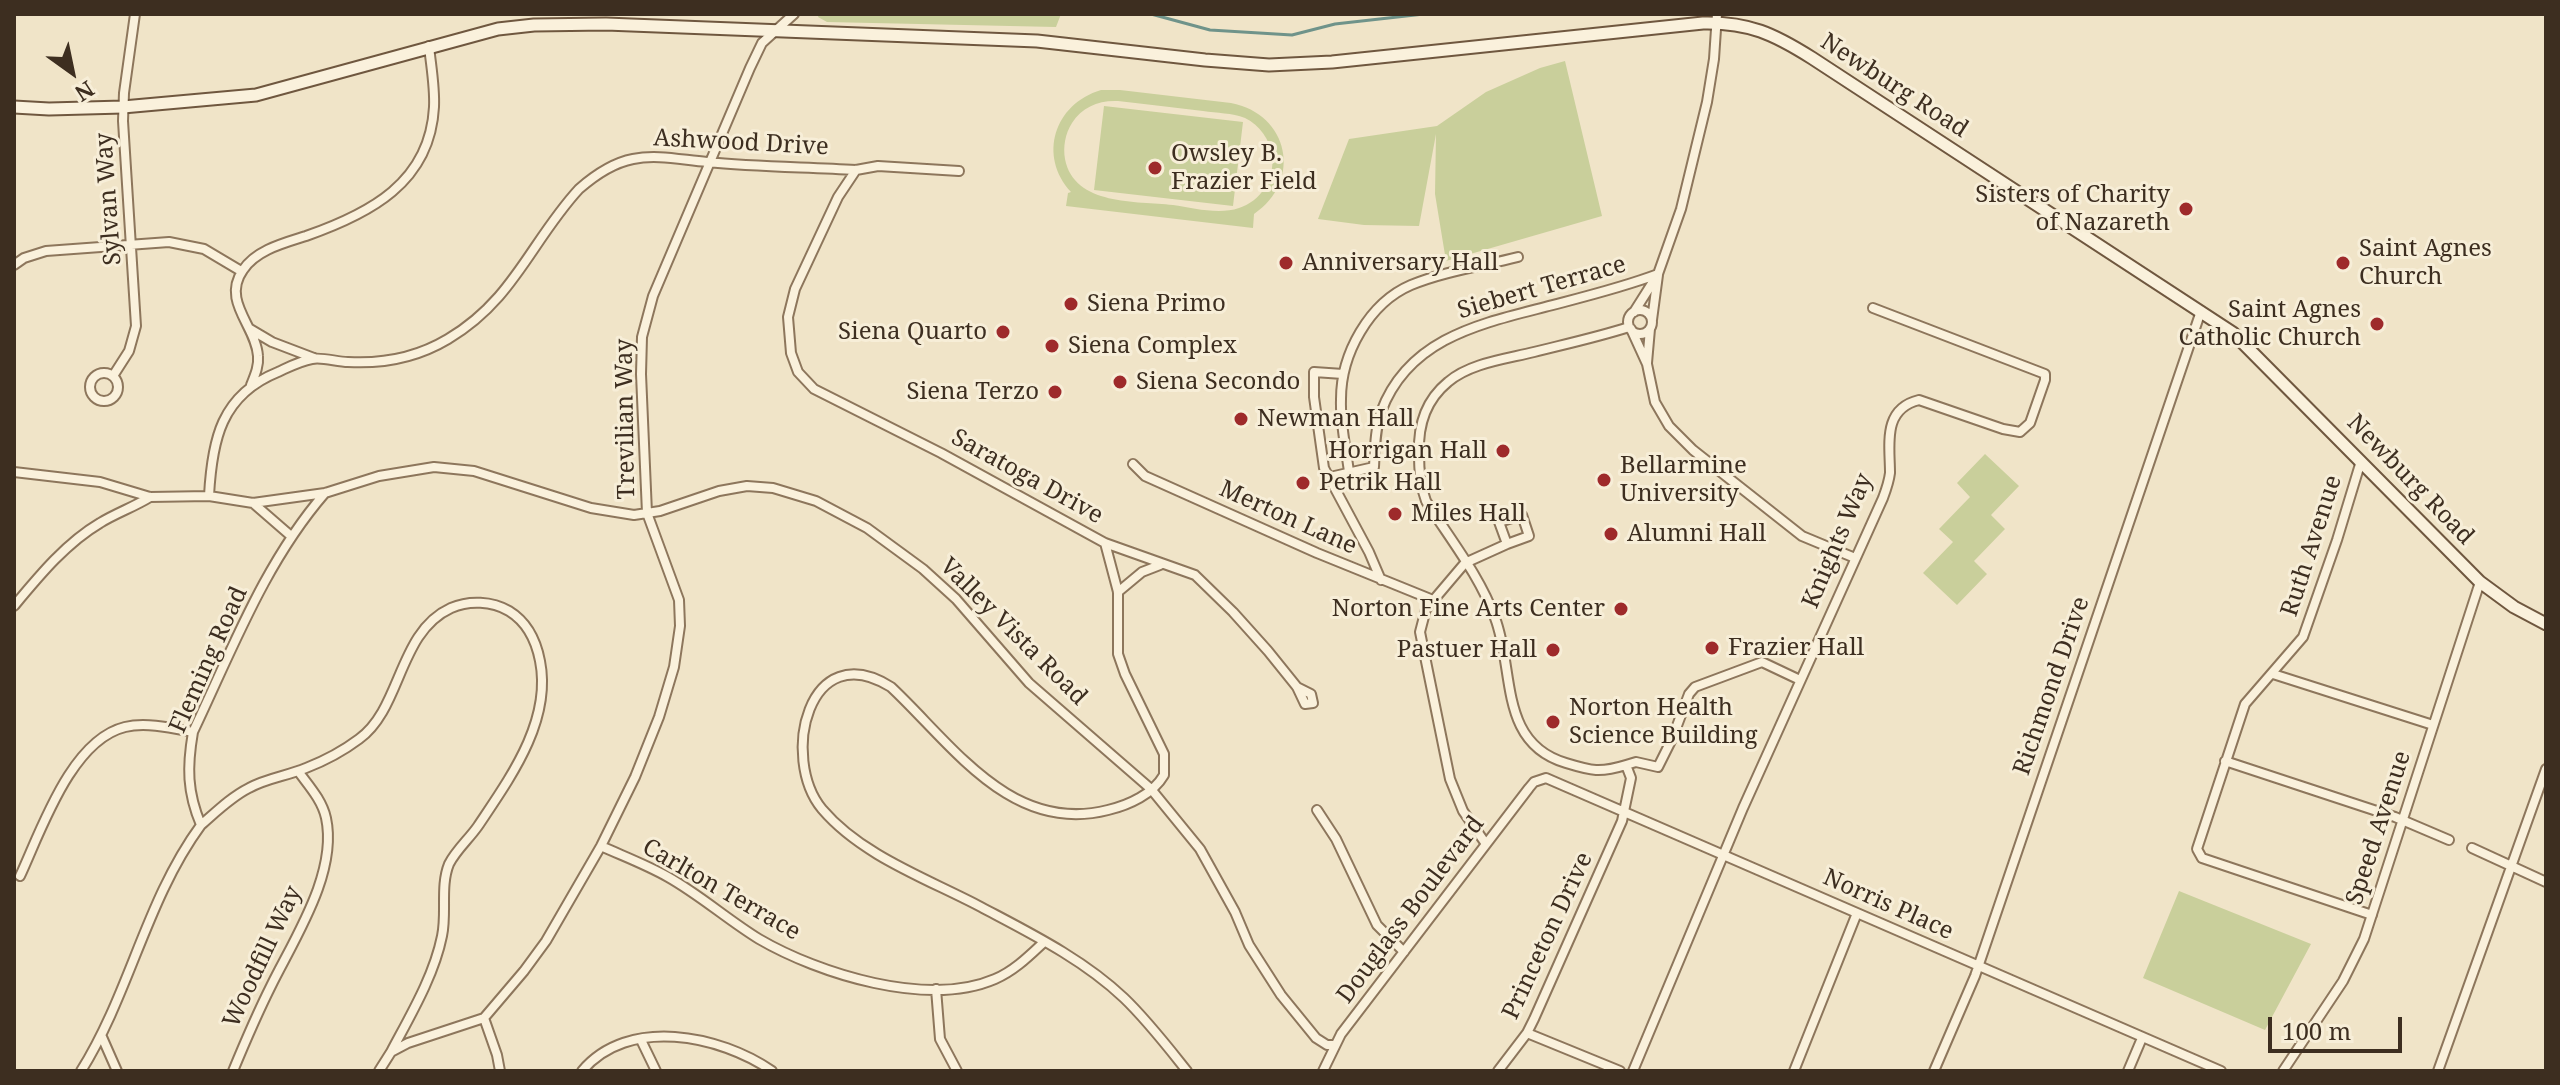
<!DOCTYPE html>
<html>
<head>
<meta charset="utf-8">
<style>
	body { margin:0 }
	#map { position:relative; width:2560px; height:1085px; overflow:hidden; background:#f0e4c8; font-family:"Noto Serif",serif }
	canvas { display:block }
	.frame { position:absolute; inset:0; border:16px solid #3d2e20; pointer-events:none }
	.north { position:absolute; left:32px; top:32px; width:80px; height:80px; -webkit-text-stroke:6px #f7eed8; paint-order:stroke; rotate:147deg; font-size:22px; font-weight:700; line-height:32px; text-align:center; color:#3d2e20 }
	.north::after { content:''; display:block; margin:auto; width:28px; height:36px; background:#3d2e20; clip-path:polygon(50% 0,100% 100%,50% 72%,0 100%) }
	.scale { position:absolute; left:2268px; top:1017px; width:134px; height:36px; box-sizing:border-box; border:4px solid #3d2e20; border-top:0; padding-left:10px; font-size:24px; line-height:28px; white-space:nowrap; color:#3d2e20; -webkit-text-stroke:6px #f7eed8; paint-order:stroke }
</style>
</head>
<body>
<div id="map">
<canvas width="2560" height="1085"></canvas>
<div class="frame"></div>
<div class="north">N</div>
<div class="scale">100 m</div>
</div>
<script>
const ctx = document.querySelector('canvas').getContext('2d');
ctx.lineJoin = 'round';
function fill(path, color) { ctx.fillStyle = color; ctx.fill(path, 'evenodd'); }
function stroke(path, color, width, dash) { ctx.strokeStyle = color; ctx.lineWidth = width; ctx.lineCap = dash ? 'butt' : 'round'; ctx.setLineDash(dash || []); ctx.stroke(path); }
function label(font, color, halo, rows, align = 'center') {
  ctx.font = font + ' "Noto Serif",serif'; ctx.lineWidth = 6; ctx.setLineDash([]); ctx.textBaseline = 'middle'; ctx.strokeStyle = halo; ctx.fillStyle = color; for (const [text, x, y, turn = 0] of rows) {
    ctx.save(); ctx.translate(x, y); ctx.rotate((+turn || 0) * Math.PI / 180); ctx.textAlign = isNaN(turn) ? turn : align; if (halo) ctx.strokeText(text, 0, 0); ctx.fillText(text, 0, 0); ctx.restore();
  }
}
fill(new Path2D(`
	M819,14H1061L1056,27L827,22L818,17Z
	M1565,61L1602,216L1446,261L1435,194L1436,134L1419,226L1364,225L1318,219L1349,139L1437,126L1486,92L1540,68Z
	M1101,90H1120L1231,103C1289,114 1303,181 1254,214L1253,228L1066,206L1068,193L1071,192C1038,156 1054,104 1101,90ZM1118,101C1147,104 1175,108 1203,111C1217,113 1232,113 1245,118C1260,125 1270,140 1272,156C1275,179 1261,201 1239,208C1219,215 1193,208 1173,205C1137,201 1074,206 1065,159C1063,147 1065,134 1072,123C1082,107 1099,100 1118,101Z
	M1104,106L1243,122L1233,206L1094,190Z
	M1985,454L2019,486L1991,515L2005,529L1974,561L1987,574L1957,605L1923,573L1953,542L1939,529L1970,497L1957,483Z
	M2179,891L2311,944L2265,1030L2143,978Z`), '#c9cf9b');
stroke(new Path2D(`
	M1151,14L1210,30L1292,35L1335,24L1424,14`), '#6f938a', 3);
const street = new Path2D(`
	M856,170L838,197L795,289L788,317L791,353L798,372L814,389L941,453L1105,543L1195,575L1233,612L1268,651L1297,687L1305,704L1313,703L1311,694L1297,687
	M14,265L24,258L46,251L169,242L204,249L241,271
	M1628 322a12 12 0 1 1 24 0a12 12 0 1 1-24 0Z
	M1634,312L1658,274L1681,209L1707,102L1714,59L1717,14
	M1652,320L1658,275
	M250,329L272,342L314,358
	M1631,329L1647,364L1655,402L1669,426L1693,450L1802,536L1855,558
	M1647,363L1650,329
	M90 387a14 14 0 1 1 28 0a14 14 0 1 1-28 0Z
	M1343,374L1314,372V397L1324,468L1369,552L1381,580
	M113,376L129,351L136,326L123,121L124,93L135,14
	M251,385C255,375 259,366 258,356C256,326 221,301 243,270C256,250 284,243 306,236C369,214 430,183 434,107C435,87 431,66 429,46
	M2361,461L2337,540L2303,637L2245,704L2197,849L2202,858L2372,915
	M1133,464L1145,476L1317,553L1433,600
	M14,472L100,482L150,497L209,496L253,503L325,493L379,476L434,467L474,471L591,508L634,515L660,511L719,491L747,486L773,488L816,501L867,528L923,569L956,599L1029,683L1151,789L1200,849L1235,912L1249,945L1281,995L1316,1038L1327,1045H1335
	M1349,472C1346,448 1340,423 1341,399C1341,354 1369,303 1411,285C1445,271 1483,266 1518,257
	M1330,477L1374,467C1375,449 1375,429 1381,412C1408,339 1479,324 1545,307C1583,297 1621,288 1658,274
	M209,496C212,440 221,395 278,372C289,367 300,361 312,359C323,357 337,362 348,362C383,364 418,357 448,339C514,300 531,241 579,189C595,175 612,163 633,159C657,154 682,160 707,162C756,167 806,167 856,170L878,166L959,171
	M253,503L291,536
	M1105,543L1118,592V654L1125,674L1164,754V775C1153,794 1129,805 1108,810C1011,835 952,744 891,687C808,635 780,758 822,809C862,856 928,879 981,907C1030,933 1083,959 1124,998C1147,1020 1167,1046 1187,1071
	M1118,592L1142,572L1160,565
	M14,606C39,576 66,543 100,523C116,513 134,507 150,497
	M2273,674L2433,725
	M2225,761L2395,817L2449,840
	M1626,765L1636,762L1658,767L1672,739L1689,694L1695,687L1762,662L1800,680
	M1317,810L1336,839L1377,925L1404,952
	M201,825C216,812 231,797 249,788C267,778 287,776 306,768C324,761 343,751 359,739C402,708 398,632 451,608C469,600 492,601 509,611C527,622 536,640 540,661C552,721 510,778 478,826C469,839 456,850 449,864C440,886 447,913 442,936C434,976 410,1016 391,1052
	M1486,844L1463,811L1450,779L1420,632L1426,609L1465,563L1507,544L1499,522L1522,515L1529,536L1507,544
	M601,846C623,856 647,865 668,877C700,895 728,920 759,939C819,974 928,1008 995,979C1014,971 1029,956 1044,942
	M2472,848L2546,882
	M20,876C41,831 71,740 125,727C146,722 172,728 193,732
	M936,989L940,1039L957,1071
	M484,1018L497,1055L500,1071
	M1527,1033L1620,1071
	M102,1037L117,1071
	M641,1040L656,1071
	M81,1071C130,993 146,900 201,825C187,792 187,767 193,732C232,650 265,562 325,493
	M233,1071C245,1042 257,1014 271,986C294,939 338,873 326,818C322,800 309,786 298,771
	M379,1071L391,1052L408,1043L484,1018L524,971L546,941L601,846L635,777L659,717L674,667L680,626L679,600L647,513L641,374L642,337L653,296L750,68L762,43L794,14
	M582,1071C628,1016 720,1035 772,1071
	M1323,1071L1341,1034L1529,788L1534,782L1546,778L2221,1071
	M1498,1071L1527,1033L1534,1019L1622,821L1631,778L1626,765C1600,773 1592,771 1566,763C1498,743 1515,670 1495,618C1480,576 1450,539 1426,501C1420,485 1419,471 1419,453C1418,426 1426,400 1448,382C1470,363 1506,359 1534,352C1566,344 1598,337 1629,327
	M1633,1071L1743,808L1883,498C1886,490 1889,481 1890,473C1890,445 1882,409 1919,400L2003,429L2020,432L2030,423L2045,380V374L1873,308
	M1794,1071L1857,913
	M1934,1071L1975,976L2201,311
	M2128,1071L2142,1038
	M2283,1071L2343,981L2364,939L2480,582
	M2438,1071L2546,769`);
const secondary = new Path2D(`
	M14,107L49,109L123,107L256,95L498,29L534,25L606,24L1037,41L1205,60L1269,65L1332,62L1703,23C1749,22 1774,34 1812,58L2233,333L2480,582L2514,607L2546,624`);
stroke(street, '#8d765c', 12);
stroke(secondary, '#6f573f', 15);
stroke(street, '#faf1dc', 8);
stroke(secondary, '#faf1dc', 11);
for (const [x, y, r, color] of [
	[1155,168,8,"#9e2a2b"],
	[2186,209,8,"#9e2a2b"],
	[1286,263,8,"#9e2a2b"],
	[2343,263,8,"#9e2a2b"],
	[1071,304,8,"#9e2a2b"],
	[2377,324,8,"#9e2a2b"],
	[1003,332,8,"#9e2a2b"],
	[1052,346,8,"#9e2a2b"],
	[1120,382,8,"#9e2a2b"],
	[1055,392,8,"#9e2a2b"],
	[1241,419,8,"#9e2a2b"],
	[1503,451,8,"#9e2a2b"],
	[1604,480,8,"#9e2a2b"],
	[1303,483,8,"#9e2a2b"],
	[1395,514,8,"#9e2a2b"],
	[1611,534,8,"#9e2a2b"],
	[1621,609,8,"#9e2a2b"],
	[1712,648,8,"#9e2a2b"],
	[1553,650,8,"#9e2a2b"],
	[1553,722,8,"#9e2a2b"]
]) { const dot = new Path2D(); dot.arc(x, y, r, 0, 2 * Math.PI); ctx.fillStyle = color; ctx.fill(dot); stroke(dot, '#f7eed8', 3); }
label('24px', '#3d2e20', '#f7eed8', [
	["Newburg Road",1894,86,33],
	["Ashwood Drive",741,143,3],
	["Sylvan Way",109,199,-94],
	["Siebert Terrace",1542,288,-16],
	["Trevilian Way",626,419,-91],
	["Saratoga Drive",1027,477,29],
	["Newburg Road",2410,480,46],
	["Merton Lane",1288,518,24],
	["Knights Way",1838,541,-67],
	["Ruth Avenue",2312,546,-72],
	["Valley Vista Road",1013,632,45],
	["Fleming Road",209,660,-66],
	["Richmond Drive",2052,686,-71],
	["Speed Avenue",2379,828,-72],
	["Carlton Terrace",721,890,30],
	["Norris Place",1888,905,24],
	["Douglass Boulevard",1411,910,-53],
	["Princeton Drive",1548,936,-65],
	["Woodfill Way",263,957,-65]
]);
label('24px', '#3d2e20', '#f7eed8', [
	["Owsley B.",1171,154],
	["Frazier Field",1171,182],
	["Sisters of Charity",2170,195,"right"],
	["of Nazareth",2170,223,"right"],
	["Saint Agnes",2359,249],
	["Church",2359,277],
	["Anniversary Hall",1302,263],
	["Siena Primo",1087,304],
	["Saint Agnes",2361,310,"right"],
	["Catholic Church",2361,338,"right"],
	["Siena Quarto",987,332,"right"],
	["Siena Complex",1068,346],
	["Siena Secondo",1136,382],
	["Siena Terzo",1039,392,"right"],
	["Newman Hall",1257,419],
	["Horrigan Hall",1487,451,"right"],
	["Bellarmine",1620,466],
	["University",1620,494],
	["Petrik Hall",1319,483],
	["Miles Hall",1411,514],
	["Alumni Hall",1627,534],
	["Norton Fine Arts Center",1605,609,"right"],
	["Frazier Hall",1728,648],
	["Pastuer Hall",1537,650,"right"],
	["Norton Health",1569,708],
	["Science Building",1569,736]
], 'left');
</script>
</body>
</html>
